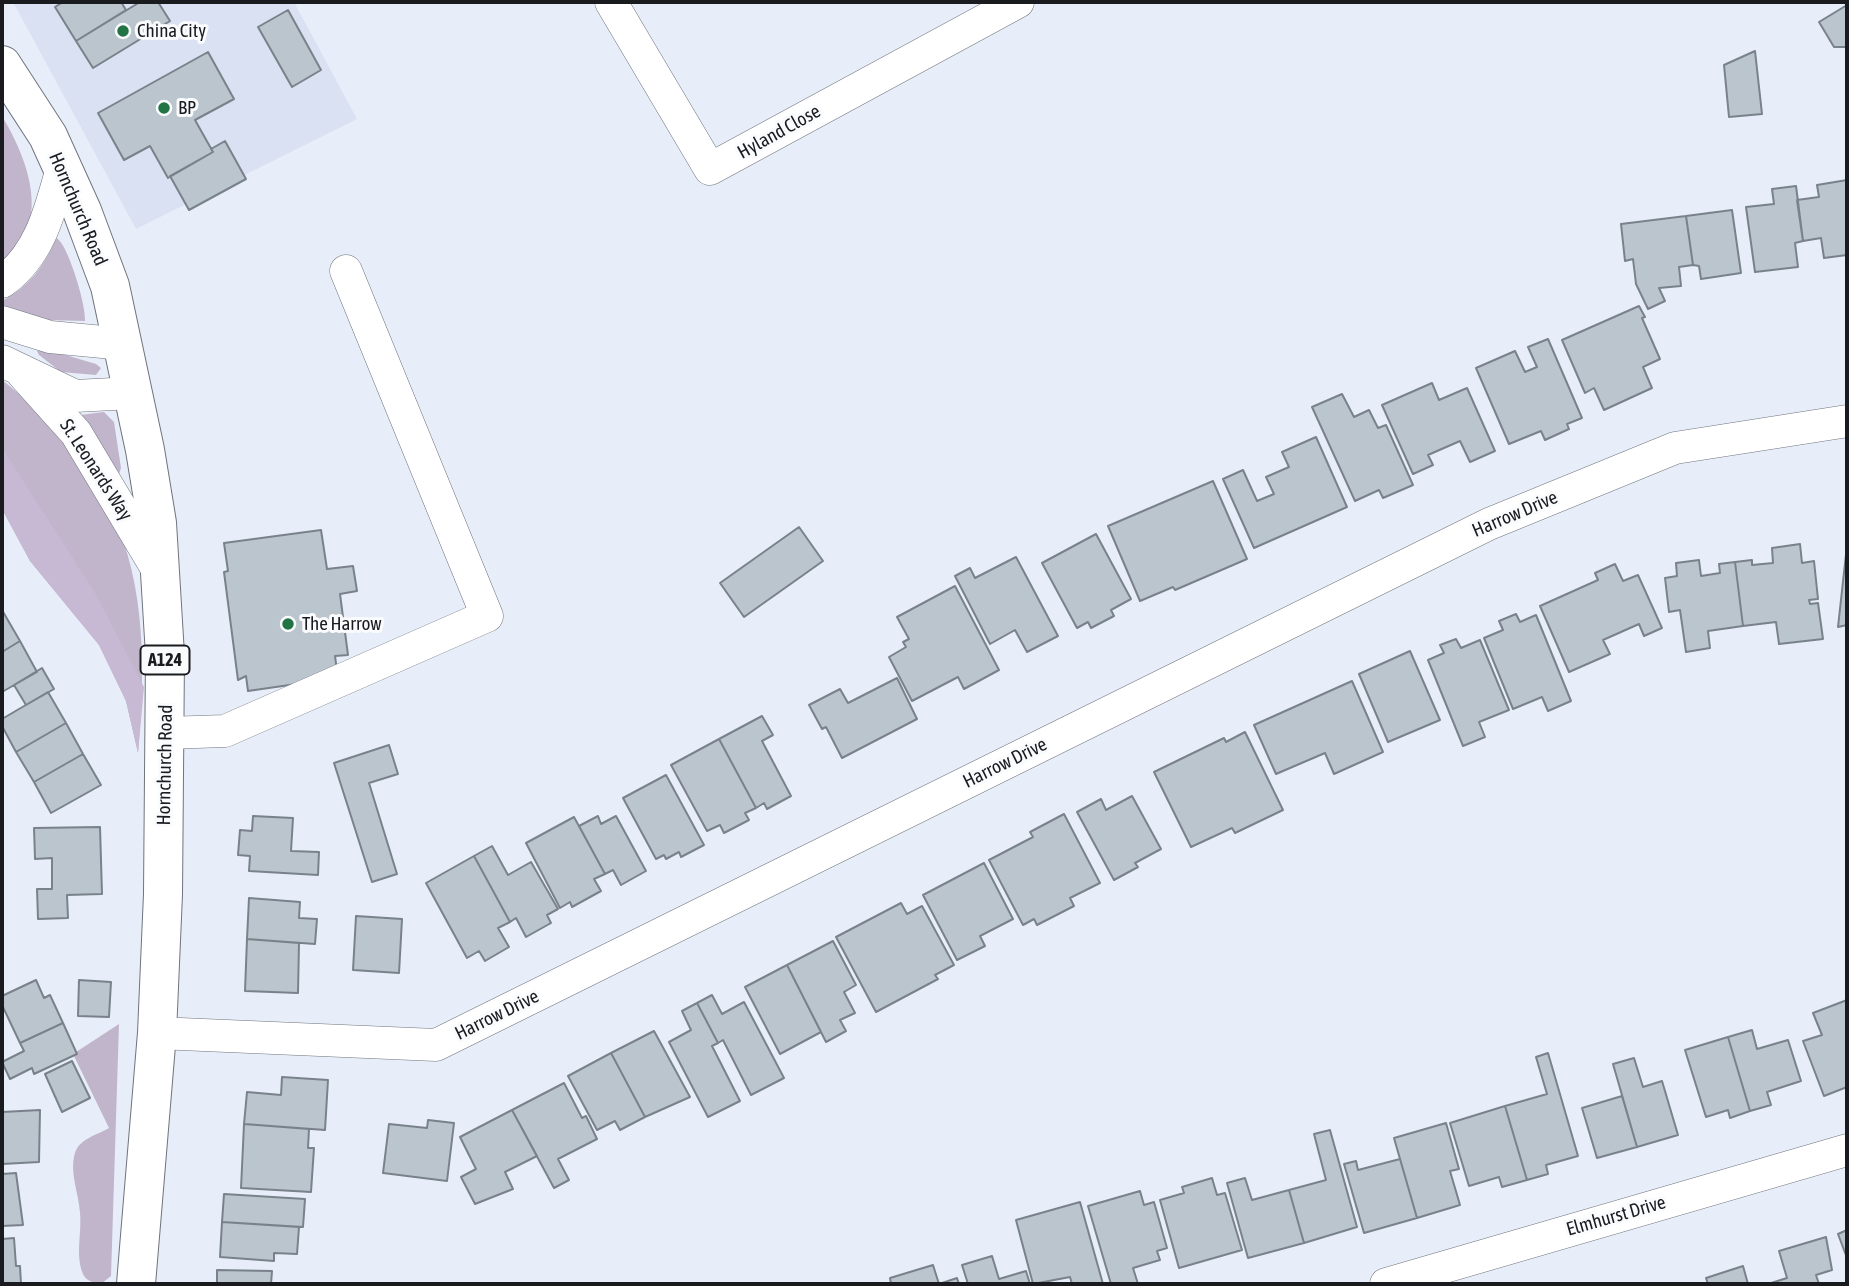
<!DOCTYPE html>
<html>
<head>
<meta charset="utf-8">
<style>
	body { margin:0 }
	#map { position:relative; width:1849px; height:1286px; overflow:hidden; background:#e8eef9; font-family:"Asap Condensed",sans-serif }
	canvas { display:block }
	.frame { position:absolute; inset:0; border:4px solid #191b1f; pointer-events:none }
</style>
</head>
<body>
<div id="map">
<canvas width="1849" height="1286"></canvas>
<div class="frame"></div>
</div>
<script>
const ctx = document.querySelector('canvas').getContext('2d');
ctx.lineJoin = 'round';
function fill(path, color) { ctx.fillStyle = color; ctx.fill(path, 'evenodd'); }
function stroke(path, color, width, dash) { ctx.strokeStyle = color; ctx.lineWidth = width; ctx.lineCap = dash ? 'butt' : 'round'; ctx.setLineDash(dash || []); ctx.stroke(path); }
function label(font, color, halo, rows, align = 'center') {
  ctx.font = font + ' "Asap Condensed",sans-serif'; ctx.lineWidth = 6; ctx.setLineDash([]); ctx.textBaseline = 'middle'; ctx.strokeStyle = halo; ctx.fillStyle = color; for (const [text, x, y, turn = 0] of rows) {
    ctx.save(); ctx.translate(x, y); ctx.rotate((+turn || 0) * Math.PI / 180); ctx.textAlign = isNaN(turn) ? turn : align; if (halo) ctx.strokeText(text, 0, 0); ctx.fillText(text, 0, 0); ctx.restore();
  }
}
fill(new Path2D(`
	M13,2H294L357,119L136,229Z`), '#d9e1f3');
fill(new Path2D(`
	M2,116C30,163 52,225 2,265Z
	M56,238C67,241 87,307 85,321L46,320L2,310V301C29,287 45,265 56,238Z
	M42,348L96,364L101,368L96,375L61,372L39,355L37,351Z
	M2,380C40,410 58,431 84,471C93,484 104,497 111,511C147,586 145,672 138,753L126,701L99,645L30,561L2,509Z
	M104,412L114,422L121,468L119,474L80,415Z
	M119,1024L111,1276L101,1284C94,1283 86,1281 83,1274C75,1255 82,1233 80,1213C79,1194 69,1172 75,1153C79,1139 97,1135 109,1128L73,1054Z`), '#c1b5cc');
fill(new Path2D(`
	M2,448L94,591L144,687L138,753L126,701L99,645L30,561L2,509Z`), '#c7b8d3');
const building = new Path2D(`
	M63,2H121L126,10L76,41L55,7Z
	M140,2H158L170,21L93,68L76,41Z
	M1847,5V47H1834L1819,22Z
	M288,10L321,70L292,87L258,27Z
	M1755,51L1762,114L1729,117L1724,65Z
	M208,52L234,99L195,120L213,152L168,178L150,146L124,160L98,113Z
	M225,141L246,179L189,210L170,176L213,152L211,149Z
	M1847,180V255L1824,258L1821,238L1803,241L1797,200L1819,197L1817,185Z
	M1796,186L1803,241L1795,243L1798,267L1755,272L1746,207L1774,204L1772,189Z
	M1732,210L1741,273L1701,279L1699,266L1693,265L1686,216Z
	M1686,216L1693,265L1679,267L1681,286L1659,288L1665,301L1648,309L1636,284L1633,259L1625,261L1621,224Z
	M1639,306L1645,317L1642,318L1660,359L1643,367L1652,388L1604,410L1594,388L1585,393L1562,340Z
	M1548,339L1582,418L1567,424L1569,429L1545,440L1541,431L1509,444L1476,368L1515,351L1525,372L1537,367L1528,347Z
	M1432,383L1439,400L1467,388L1495,451L1470,462L1460,441L1428,455L1433,465L1413,474L1382,405Z
	M1342,394L1354,417L1369,410L1378,428L1386,425L1413,485L1383,498L1379,490L1355,501L1312,407Z
	M1316,437L1347,507L1254,548L1223,479L1243,470L1257,501L1274,494L1266,477L1289,467L1282,452Z
	M1213,481L1247,559L1175,590L1173,587L1140,601L1108,526Z
	M799,527L823,561L744,617L720,583Z
	M321,530L327,569L353,566L357,591L340,594L348,655L335,656L338,678L248,691L246,676L238,680L224,572L228,571L224,543Z
	M1096,534L1131,599L1111,610L1114,616L1091,628L1088,622L1077,628L1042,563Z
	M1800,544L1802,563L1814,561L1818,599L1809,600L1810,604L1818,603L1823,639L1779,644L1776,622L1743,626L1735,562L1752,560V565L1773,563L1772,548Z
	M1847,545V625L1838,627Z
	M1016,557L1058,636L1027,652L1015,630L990,644L955,576L970,568L975,578Z
	M1699,560L1701,576L1720,573L1719,564L1735,562L1743,626L1708,631L1710,648L1686,652L1680,610L1669,612L1665,578L1677,576L1676,563Z
	M1615,564L1623,581L1638,575L1662,628L1644,636L1639,624L1603,640L1610,654L1569,672L1540,606L1598,580L1595,573Z
	M955,586L999,670L964,689L958,677L912,701L889,657L906,647L903,642L909,639L897,617Z
	M2,610L20,641L2,652Z
	M1516,614L1520,622L1536,615L1571,701L1548,711L1542,697L1513,709L1484,638L1503,630L1499,621Z
	M1456,639L1461,648L1480,640L1509,710L1479,722L1485,737L1463,746L1428,660L1444,653L1440,645Z
	M20,641L37,672L2,692V652Z
	M1410,651L1440,720L1388,742L1359,674Z
	M42,668L54,689L26,705L14,685Z
	M897,678L917,719L842,758L826,727L822,729L809,705L840,689L848,703Z
	M1352,681L1383,752L1334,774L1325,753L1276,774L1254,725Z
	M48,692L66,723L16,752L2,726V719Z
	M762,716L773,735L762,741L791,796L767,809L764,803L756,808L719,739Z
	M66,723L83,754L34,782L16,752Z
	M1245,732L1283,810L1235,833L1232,828L1191,847L1154,772L1224,738L1226,742Z
	M719,739L756,808L745,813L749,820L724,833L720,825L707,831L671,765Z
	M389,745L398,774L369,783L397,874L372,882L334,763Z
	M83,754L101,785L51,813L34,782Z
	M666,775L704,845L681,857L679,852L666,859L664,855L656,859L623,798Z
	M1132,796L1161,849L1135,863L1138,867L1114,880L1077,812L1101,799L1106,810Z
	M1064,814L1100,883L1070,898L1074,906L1037,925L1034,919L1023,925L989,860L1033,837L1030,832Z
	M253,816L293,818L291,851L319,852L318,875L249,871L250,856L238,855L240,830L252,831Z
	M598,816L601,824L616,816L646,871L621,885L613,870L605,874L579,826Z
	M574,817L605,874L594,879L601,891L572,907L570,902L560,908L526,843Z
	M100,827L102,894L67,895L68,918L38,919L37,889H52V858L35,859L34,828Z
	M492,846L508,875L531,862L558,909L547,915L551,923L526,937L516,918L510,922L474,856Z
	M474,856L510,922L498,928L509,947L485,961L479,951L467,958L426,883Z
	M984,863L1013,919L980,936L985,946L957,960L923,895Z
	M249,898L300,902L299,918L317,919L315,944L247,939Z
	M901,903L907,914L922,906L954,965L935,975L938,979L876,1012L836,937Z
	M356,916L402,919L399,973L353,970Z
	M247,939L299,943L298,993L245,991Z
	M833,941L856,985L844,992L855,1013L840,1020L846,1031L826,1042L787,965Z
	M787,965L821,1032L780,1054L745,987Z
	M36,980L44,998L50,995L63,1023L20,1043L2,1005V996Z
	M79,980L111,982L109,1017L78,1016Z
	M712,995L722,1014L744,1002L784,1078L751,1095L723,1040L718,1043L697,1003Z
	M1847,1000V1087L1824,1096L1803,1041L1822,1035L1813,1013Z
	M697,1003L718,1043L712,1046L740,1101L708,1117L669,1042L691,1030L682,1011Z
	M63,1023L77,1054L34,1074L32,1068L10,1079L2,1062L24,1051L20,1043Z
	M1752,1030L1757,1049L1788,1040L1801,1081L1767,1092L1771,1105L1750,1111L1728,1037Z
	M654,1031L690,1097L645,1117L611,1053Z
	M1728,1037L1750,1111L1730,1118L1728,1110L1706,1117L1685,1050Z
	M611,1053L645,1117L620,1130L615,1121L597,1130L568,1076Z
	M1548,1053L1578,1156L1546,1165L1548,1174L1527,1180L1505,1106L1547,1094L1536,1057Z
	M1634,1058L1643,1087L1662,1081L1678,1135L1637,1147L1613,1064Z
	M72,1061L90,1098L62,1112L45,1074Z
	M282,1077L328,1080L325,1130L244,1124L247,1092L281,1095Z
	M564,1083L582,1118L586,1116L597,1139L558,1159L569,1180L554,1188L512,1110Z
	M1622,1096L1637,1147L1597,1158L1582,1108Z
	M1505,1106L1527,1180L1502,1187L1499,1177L1469,1186L1450,1123Z
	M40,1110L39,1162L2,1164V1112Z
	M512,1110L537,1156L505,1172L513,1189L475,1204L461,1177L476,1169L460,1137Z
	M428,1120L454,1123L447,1181L383,1173L389,1124L427,1128Z
	M1446,1123L1459,1169L1450,1171L1460,1205L1417,1218L1394,1138Z
	M244,1124L309,1129L308,1148H314L311,1192L241,1188Z
	M1330,1130L1357,1227L1304,1243L1289,1190L1326,1180L1314,1134Z
	M1400,1159L1417,1218L1364,1233L1344,1164L1356,1161L1358,1170Z
	M16,1173L23,1225L2,1226V1174Z
	M1212,1178L1217,1195L1225,1193L1242,1250L1179,1268L1160,1200L1184,1193L1182,1187Z
	M1245,1178L1252,1200L1289,1190L1304,1243L1248,1258L1227,1183Z
	M1140,1191L1144,1205L1154,1202L1167,1248L1157,1251L1160,1260L1133,1268L1138,1284H1111L1088,1206Z
	M224,1194L305,1199L303,1227L222,1222Z
	M1080,1202L1103,1284H1072L1070,1277L1033,1284L1016,1220Z
	M222,1222L299,1227L297,1254L274,1253V1261L220,1257Z
	M1847,1230V1258L1838,1234Z
	M1826,1237L1832,1270L1816,1275L1819,1284H1768L1787,1278L1779,1251Z
	M14,1238L16,1266H20L21,1284H2V1239Z
	M992,1256L999,1279L1026,1271L1030,1284H968L962,1265Z
	M933,1265L939,1284L957,1278L959,1284H891L890,1278Z
	M1743,1266L1748,1284H1708L1706,1278Z
	M217,1270L272,1271L271,1284H217Z`);
fill(building, '#bbc5cd');
stroke(building, '#79828a', 2);
const street = new Path2D(`
	M611,2L710,169L1018,2
	M2,282C40,255 50,211 62,168
	M2,322L50,337L124,344
	M2,361L75,396L133,393
	M22,373L76,433L159,572
	M166,733L225,731L487,616L346,271
	M157,1033L436,1045L1489,524L1675,448L1847,421
	M1386,1284L1847,1150`);
const primary = new Path2D(`
	M2,65L48,136L82,211L110,286L145,450L157,523L165,655L163,894L157,1033L136,1284`);
stroke(street, '#6f747d', 33);
stroke(primary, '#6f747d', 40);
stroke(street, '#fff', 32);
stroke(primary, '#fff', 38);
for (const [x, y, r, color] of [
	[123,31,7,"#227445"],
	[164,108,7,"#227445"],
	[288,624,7,"#227445"]
]) { const dot = new Path2D(); dot.arc(x, y, r, 0, 2 * Math.PI); ctx.fillStyle = color; ctx.fill(dot); stroke(dot, '#fafbfd', 2.5); }
for (const [x, y, w] of [
	[165,660,49]
]) { const box = new Path2D(); box.roundRect(x - w / 2, y - 14.5, w, 29, 5); ctx.fillStyle = '#fafbfd'; ctx.fill(box); stroke(box, '#191b1f', 2); }
label('bold 18px', '#191b1f', null, [
	["A124",165,660]
]);
label('19px', '#191b1f', '#fafbfd', [
	["China City",137,31],
	["BP",178,108],
	["The Harrow",302,624]
], 'left');
label('19px', '#191b1f', '#fafbfd', [
	["Hyland Close",779,132,-29],
	["Hornchurch Road",78,209,67],
	["St. Leonards Way",96,470,57],
	["Harrow Drive",1515,514,-23],
	["Harrow Drive",1005,763,-26],
	["Hornchurch Road",165,765,-89],
	["Harrow Drive",497,1015,-26],
	["Elmhurst Drive",1616,1216,-16]
]);
</script>
</body>
</html>
